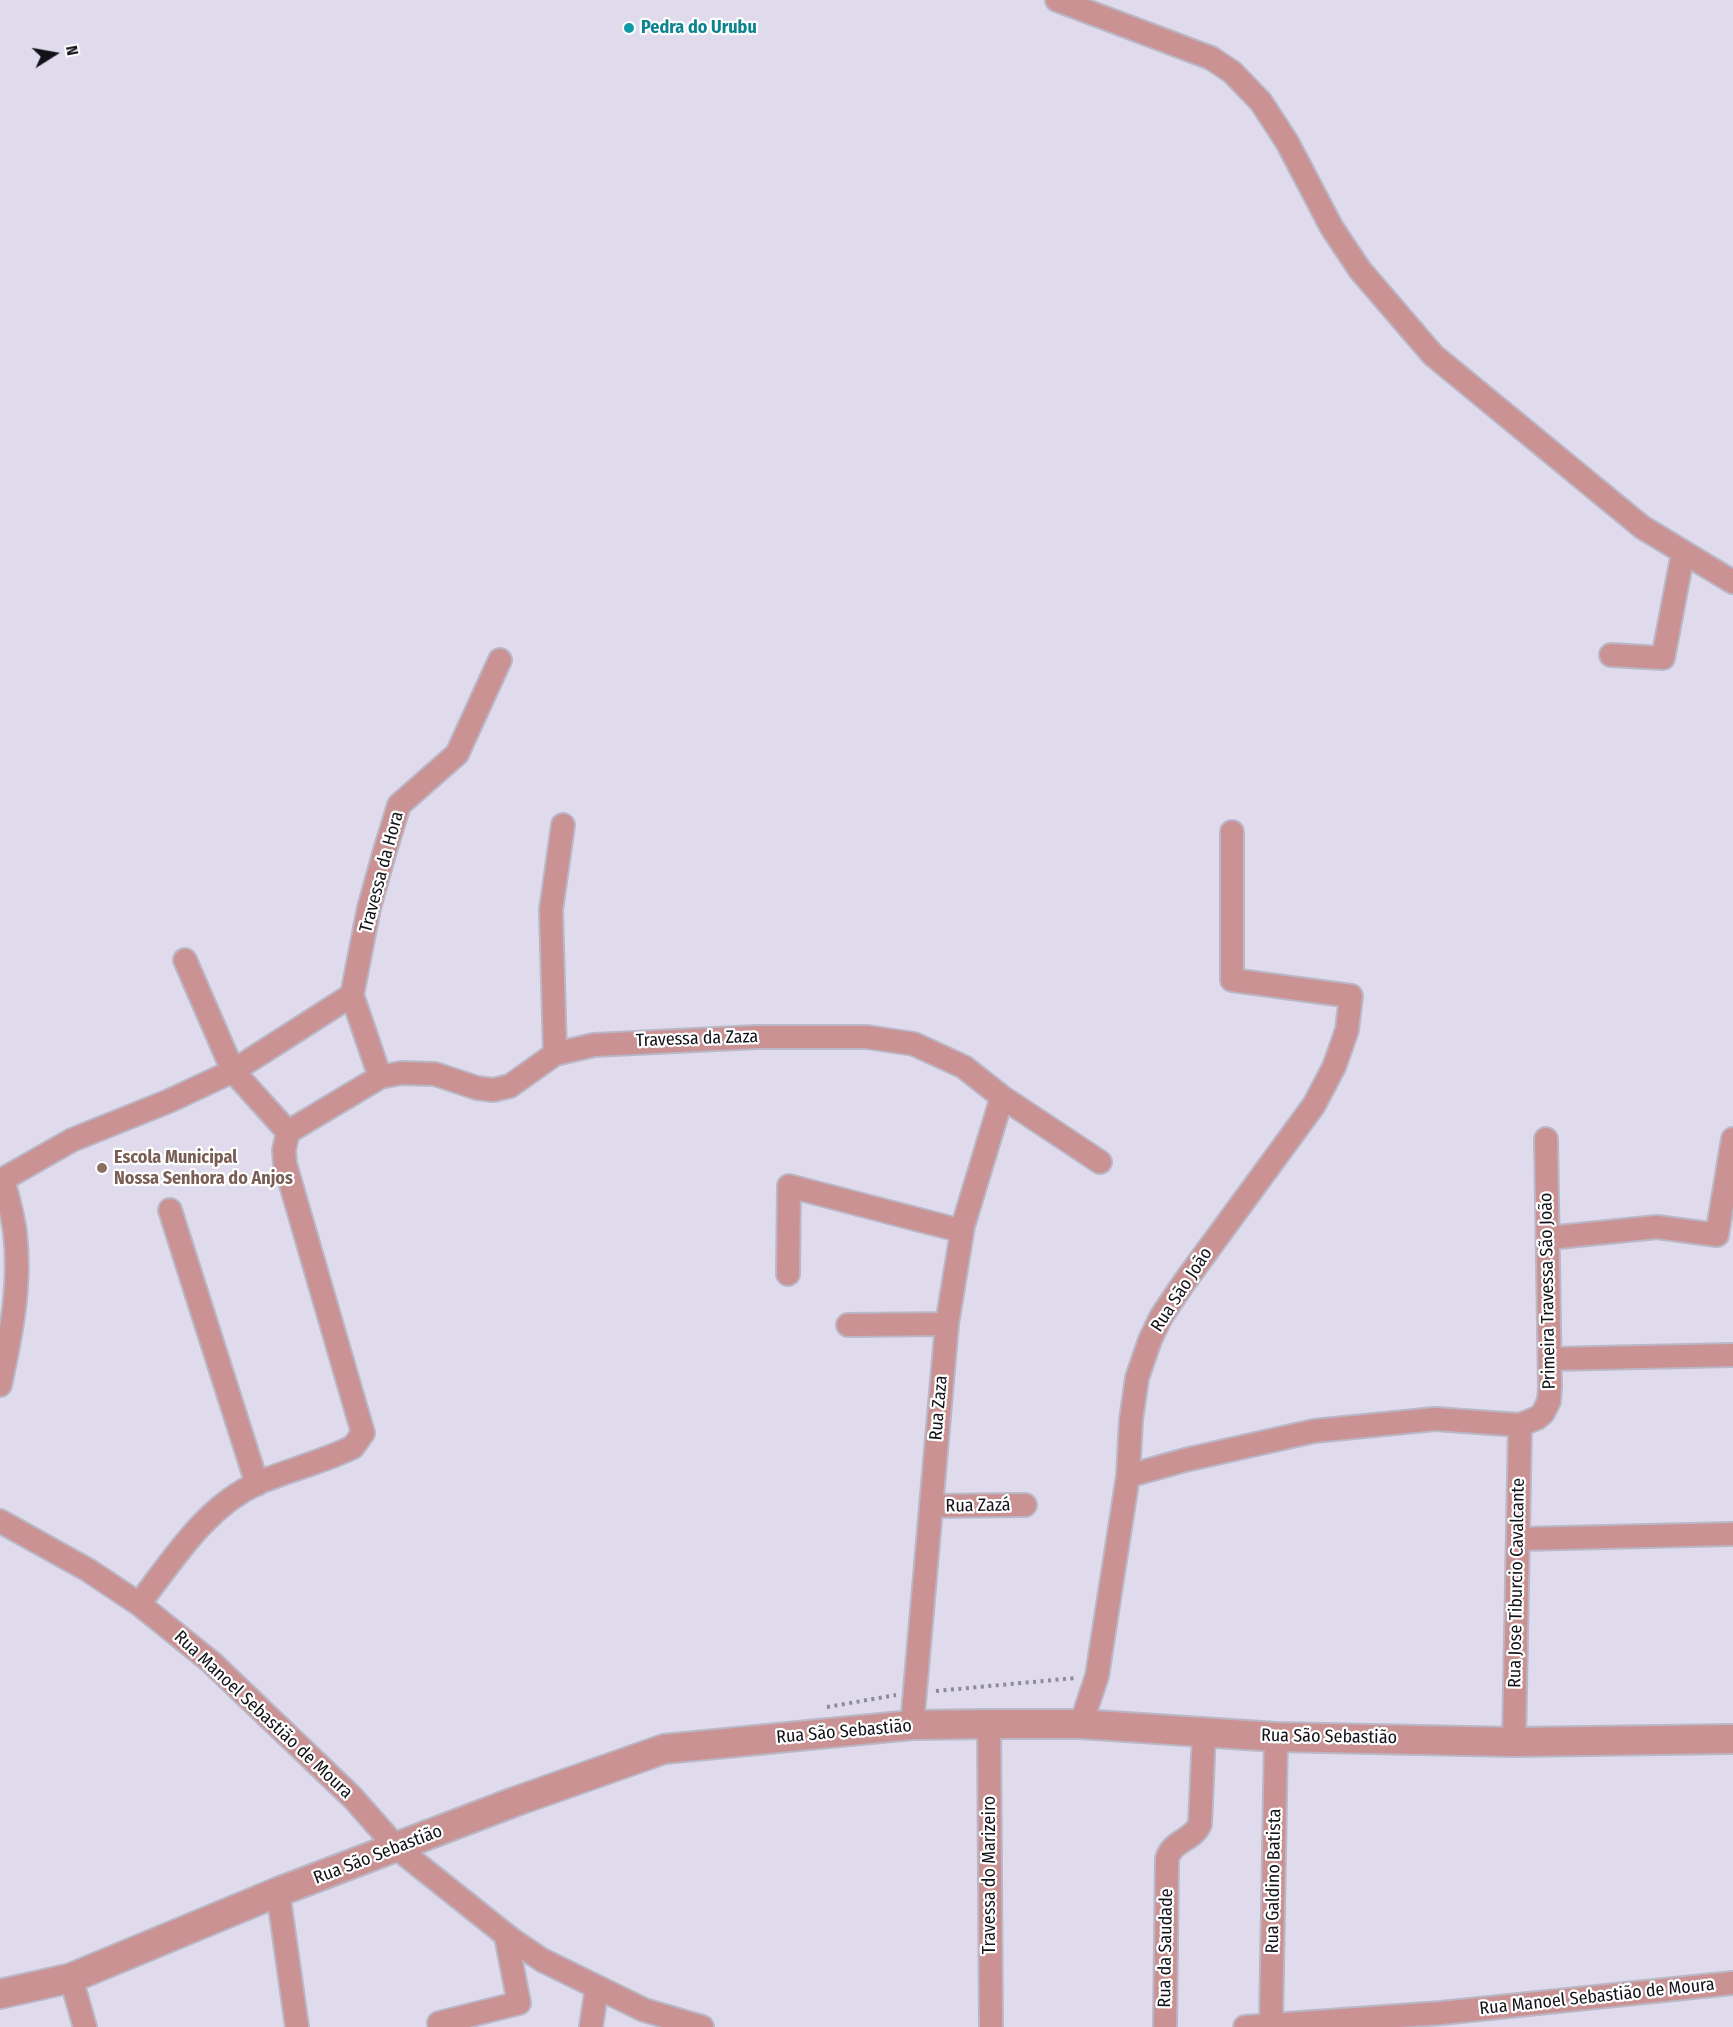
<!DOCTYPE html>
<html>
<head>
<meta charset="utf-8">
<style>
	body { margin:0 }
	#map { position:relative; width:1733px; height:2027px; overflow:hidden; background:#dfdbed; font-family:"Fira Sans Condensed",sans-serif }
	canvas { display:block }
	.north { position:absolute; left:24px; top:24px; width:60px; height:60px; -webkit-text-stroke:4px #fff; paint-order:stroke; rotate:79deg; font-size:16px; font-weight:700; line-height:24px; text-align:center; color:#131218 }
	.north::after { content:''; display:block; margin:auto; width:21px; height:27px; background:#131218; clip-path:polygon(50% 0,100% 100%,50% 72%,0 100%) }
</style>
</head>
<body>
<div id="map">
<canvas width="1733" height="2027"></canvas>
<div class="north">N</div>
</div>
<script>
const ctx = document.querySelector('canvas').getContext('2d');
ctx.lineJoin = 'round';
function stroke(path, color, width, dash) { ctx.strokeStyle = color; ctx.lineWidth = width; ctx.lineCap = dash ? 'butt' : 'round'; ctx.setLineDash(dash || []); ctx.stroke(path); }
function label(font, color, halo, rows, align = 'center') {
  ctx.font = font + ' "Fira Sans Condensed",sans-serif'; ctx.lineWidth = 4.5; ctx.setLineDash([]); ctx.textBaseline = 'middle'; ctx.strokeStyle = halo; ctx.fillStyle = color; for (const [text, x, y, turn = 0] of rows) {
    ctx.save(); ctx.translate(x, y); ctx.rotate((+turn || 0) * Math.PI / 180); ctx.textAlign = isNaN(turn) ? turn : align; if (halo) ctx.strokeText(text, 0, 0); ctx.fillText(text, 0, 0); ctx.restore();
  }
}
const minor = new Path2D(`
	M1057,0L1211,58L1232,72L1261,102L1287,142L1332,228L1360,270L1433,355L1642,527L1733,582
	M1611,655L1663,658L1683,553
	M185,960L233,1071L288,1132
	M555,1054L551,910L563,825
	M380,1077L352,995L369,908L384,854L399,805L457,754L500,660
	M288,1132L380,1077L401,1073L435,1074L477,1088L493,1090L510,1086L555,1054L594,1045L757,1037H867L914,1044L964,1067L1002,1097L1100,1162
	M0,1181L72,1140L169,1101L233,1071L352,995
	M170,1210L257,1484
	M1548,1238L1657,1227L1717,1235L1733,1139
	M788,1274L789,1186L962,1231
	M848,1325L947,1324
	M1551,1359L1733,1355
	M0,1385C11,1335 21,1285 15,1233C13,1215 7,1196 3,1179
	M1128,1476L1185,1460L1314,1431L1435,1419L1520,1425L1537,1418L1543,1413L1549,1401L1550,1387L1546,1139
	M931,1506L1025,1505
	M0,1521L88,1570L139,1604L211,1662L353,1798L397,1848L511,1939L542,1960L644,2010L702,2027
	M1519,1539L1733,1534
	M139,1604C173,1560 205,1507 258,1483C289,1470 322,1462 353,1447L363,1433L285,1164L284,1150L288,1132
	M989,1724L991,2027
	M1081,1724L1097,1676L1128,1476L1131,1420L1137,1378L1150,1340L1161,1317L1183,1284L1314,1105L1334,1067L1347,1030L1351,996L1232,980V832
	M912,1725L947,1324L963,1226L1002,1097
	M1514,1742L1520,1425
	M278,1892L297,2027
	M71,1978L85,2027
	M439,2023L519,2003L506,1936
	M1271,2025L1276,1737
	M591,2027L597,1987
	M1165,2027L1167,1859C1172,1840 1193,1841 1200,1824L1204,1733
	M1245,2027L1441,2013L1733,1983`);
const tertiary = new Path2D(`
	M0,1994L71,1978L278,1892L514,1802L664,1749L912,1725L989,1724H1081L1276,1737L1514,1742L1733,1739`);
stroke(minor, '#bab7c7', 26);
stroke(tertiary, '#bab7c7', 32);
stroke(new Path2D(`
	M936,1691L1075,1678
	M827,1707L896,1695`), '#8d8b98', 4, [3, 4.5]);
stroke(minor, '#ca9293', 22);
stroke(tertiary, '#ca9293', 28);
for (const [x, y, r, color] of [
	[629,28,6,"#0f9aa8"],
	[102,1168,6,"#8d6e63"]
]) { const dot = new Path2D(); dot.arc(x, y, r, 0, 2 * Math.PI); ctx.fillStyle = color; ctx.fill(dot); stroke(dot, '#fff', 2); }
label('bold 18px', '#0d838f', '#fff', [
	["Pedra do Urubu",641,28]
], 'left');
label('18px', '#131218', '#fff', [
	["Travessa da Hora",382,872,-75],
	["Travessa da Zaza",697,1039,-2],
	["Rua São João",1182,1290,-57],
	["Primeira Travessa São João",1548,1291,-91],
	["Rua Zaza",939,1408,-85],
	["Rua Zazá",978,1506,-1],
	["Rua Jose Tiburcio Cavalcante",1517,1583,-89],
	["Rua Manoel Sebastião de Moura",263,1715,43],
	["Rua São Sebastião",844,1732,-5],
	["Rua São Sebastião",1329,1737,1],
	["Rua São Sebastião",378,1855,-21],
	["Travessa do Marizeiro",990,1875,-90],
	["Rua Galdino Batista",1274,1881,-89],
	["Rua da Saudade",1166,1948,-89],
	["Rua Manoel Sebastião de Moura",1597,1997,-6]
]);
label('bold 18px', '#785e54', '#fff', [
	["Escola Municipal",114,1158],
	["Nossa Senhora do Anjos",114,1179]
], 'left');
</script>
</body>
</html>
